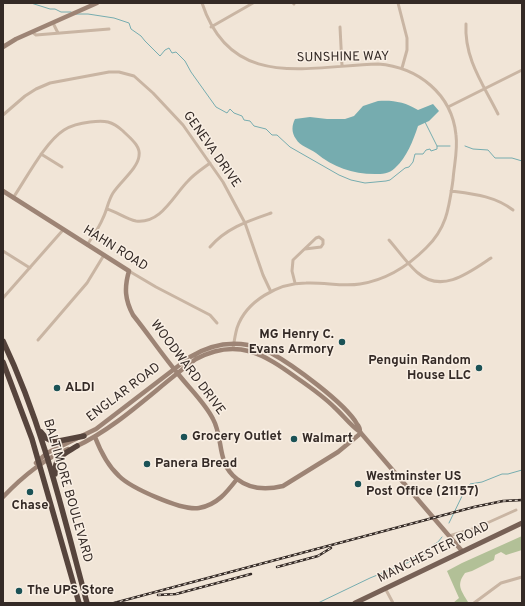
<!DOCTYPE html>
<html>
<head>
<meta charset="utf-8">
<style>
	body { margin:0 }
	#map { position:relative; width:525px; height:606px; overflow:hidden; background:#f1e5d7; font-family:Overpass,sans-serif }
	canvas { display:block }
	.frame { position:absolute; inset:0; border:4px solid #342a26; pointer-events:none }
</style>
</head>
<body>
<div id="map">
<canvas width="525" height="606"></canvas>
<div class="frame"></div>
</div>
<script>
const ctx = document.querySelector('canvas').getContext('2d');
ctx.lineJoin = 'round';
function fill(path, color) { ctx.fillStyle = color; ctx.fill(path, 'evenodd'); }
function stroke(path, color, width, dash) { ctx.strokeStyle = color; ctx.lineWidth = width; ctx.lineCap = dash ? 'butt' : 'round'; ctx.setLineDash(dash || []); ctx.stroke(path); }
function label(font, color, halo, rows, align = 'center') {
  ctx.font = font + ' Overpass,sans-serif'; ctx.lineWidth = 3; ctx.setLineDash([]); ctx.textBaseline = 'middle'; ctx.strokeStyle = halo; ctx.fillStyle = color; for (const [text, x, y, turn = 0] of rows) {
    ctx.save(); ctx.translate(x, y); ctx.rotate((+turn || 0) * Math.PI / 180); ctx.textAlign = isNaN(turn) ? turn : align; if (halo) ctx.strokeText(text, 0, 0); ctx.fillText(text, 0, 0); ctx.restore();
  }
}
fill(new Path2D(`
	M522,536V550L506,555L501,552L495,555L494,560L472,571L465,573C456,585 461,590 468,602L453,603L459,598L447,571L462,563Z`), '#b2c097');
fill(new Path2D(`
	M378,101C393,100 405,102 418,110L433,104L439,111L429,121L418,126C413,141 407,157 395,168C389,174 382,174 375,174C352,174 333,167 316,153C309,148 300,146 296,139C291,132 292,125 295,119L310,117L327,119H345L354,116L363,106Z`), '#76acaf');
stroke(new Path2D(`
	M31,3L50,9H55L61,12H71
	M76,14H88L114,18L129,23L131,29L141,36L145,41L160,56L165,50L169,48L172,53L176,52L185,61L191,72L216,107L227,113L230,109L234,113L242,116L244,120L250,121L254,126L266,129L272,135H277L290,147L339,175L351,180L365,183L386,181L390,180L405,168L409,167L413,162L415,154H423L426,150L430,149L431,151L437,149V146H450
	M425,122L437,146
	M465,146L473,149L488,150L495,158H512L522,161
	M449,523L463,494L470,484L482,482L502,474H508L522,470
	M318,603L370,578L409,562L413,558L424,554L430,547L438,542L442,537`), '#76acaf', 1);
stroke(new Path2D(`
	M202,3C231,91 307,66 378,64C418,67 452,94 456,135C458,150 454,165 453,180C449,207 447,228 426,248C408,266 386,280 360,284C342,287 325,282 306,283C278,283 246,301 237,328C235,335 234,342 233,349
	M293,3L294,4
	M398,3L407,38V50L402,68
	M53,23L58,33
	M466,24C464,58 483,84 498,114
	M211,27L253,3
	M340,27L342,66
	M32,32L36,35L109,29
	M448,107L522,70
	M3,115L25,96L36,89L50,83L109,72H119L134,76L153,93L183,125L223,182L245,223L263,275L271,292
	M41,154L62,167
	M451,191C474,194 495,196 513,210
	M13,198C26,179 45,142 64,130C72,125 81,123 90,122C105,120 112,121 123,131C130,138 141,146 139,156C138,168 120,182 113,193C108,201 107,210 103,218C99,228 93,236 87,245
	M107,209C117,212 126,219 136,221C161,224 173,196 188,181C194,174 202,169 210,163
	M389,240C397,249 409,266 418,273C442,294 470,272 491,258
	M210,247C226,228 248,221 271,213
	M3,251L30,268
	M129,271L156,287L210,315L217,323
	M295,283L292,271L293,260L316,238L319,237L323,240V244L321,247L305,249
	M3,298L63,230
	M38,340L87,283L104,255
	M449,536L476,528L516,510
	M385,588L393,603
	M474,603L501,583L522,577`), '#c9b5a3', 3);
stroke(new Path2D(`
	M3,47L16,39L97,3
	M3,191L129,271C124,288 125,300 133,315C149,335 163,356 179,375C190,389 205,403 213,419C224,439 216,463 237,479C251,490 267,490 283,486L338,452L361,433
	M95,437C100,450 108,466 119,476C131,488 182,511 199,508C217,505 227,492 237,479
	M75,447C120,426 156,388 196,359C237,337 264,354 297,378C310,387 323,396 334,407C343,415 350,425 360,432L462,551
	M36,463L47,453L96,429L190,357C208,346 226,341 248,345C256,346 264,349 271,353C293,365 345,403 357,424C359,426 360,430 360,432
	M3,497C22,477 42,460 68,449`), '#9d8475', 4.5);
stroke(new Path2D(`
	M355,603L522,523`), '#776156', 5);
stroke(new Path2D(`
	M3,341C43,425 63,514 87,603
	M3,362L32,439L79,603
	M41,432L46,438L54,442L84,436
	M55,474C54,457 64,454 77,446`), '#56443c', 5.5);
const rail = new Path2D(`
	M277,567L318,556L331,548
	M158,595L176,594L251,574
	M114,603L474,507L503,501L522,500`);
stroke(rail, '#342a26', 2.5);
stroke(rail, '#f9efe4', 1, [3]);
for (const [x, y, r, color] of [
	[342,342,4,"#1b5256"],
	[479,368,4,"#1b5256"],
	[57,388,4,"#1b5256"],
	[184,437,4,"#1b5256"],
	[294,439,4,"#1b5256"],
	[147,464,4,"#1b5256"],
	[358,484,4,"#1b5256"],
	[30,492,4,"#1b5256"],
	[19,591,4,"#1b5256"]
]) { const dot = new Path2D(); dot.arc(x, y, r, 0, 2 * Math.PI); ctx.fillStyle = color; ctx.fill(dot); stroke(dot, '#f9efe4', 1.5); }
label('13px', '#342a26', '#f9efe4', [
	["SUNSHINE WAY",343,58,-1],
	["GENEVA DRIVE",211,150,55],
	["HAHN ROAD",115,249,32],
	["WOODWARD DRIVE",187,368,53],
	["ENGLAR ROAD",124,393,-37],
	["BALTIMORE BOULEVARD",67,491,74],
	["MANCHESTER ROAD",434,553,-26]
]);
label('bold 13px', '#342a26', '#f9efe4', [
	["MG Henry C.",334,335,"right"],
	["Evans Armory",334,350,"right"],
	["Penguin Random",471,361,"right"],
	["House LLC",471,376,"right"],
	["ALDI",65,388],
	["Grocery Outlet",192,437],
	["Walmart",302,439],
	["Panera Bread",155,464],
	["Westminster US",366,477],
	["Post Office (21157)",366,492],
	["Chase",30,506,"center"],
	["The UPS Store",27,591]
], 'left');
</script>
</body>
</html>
